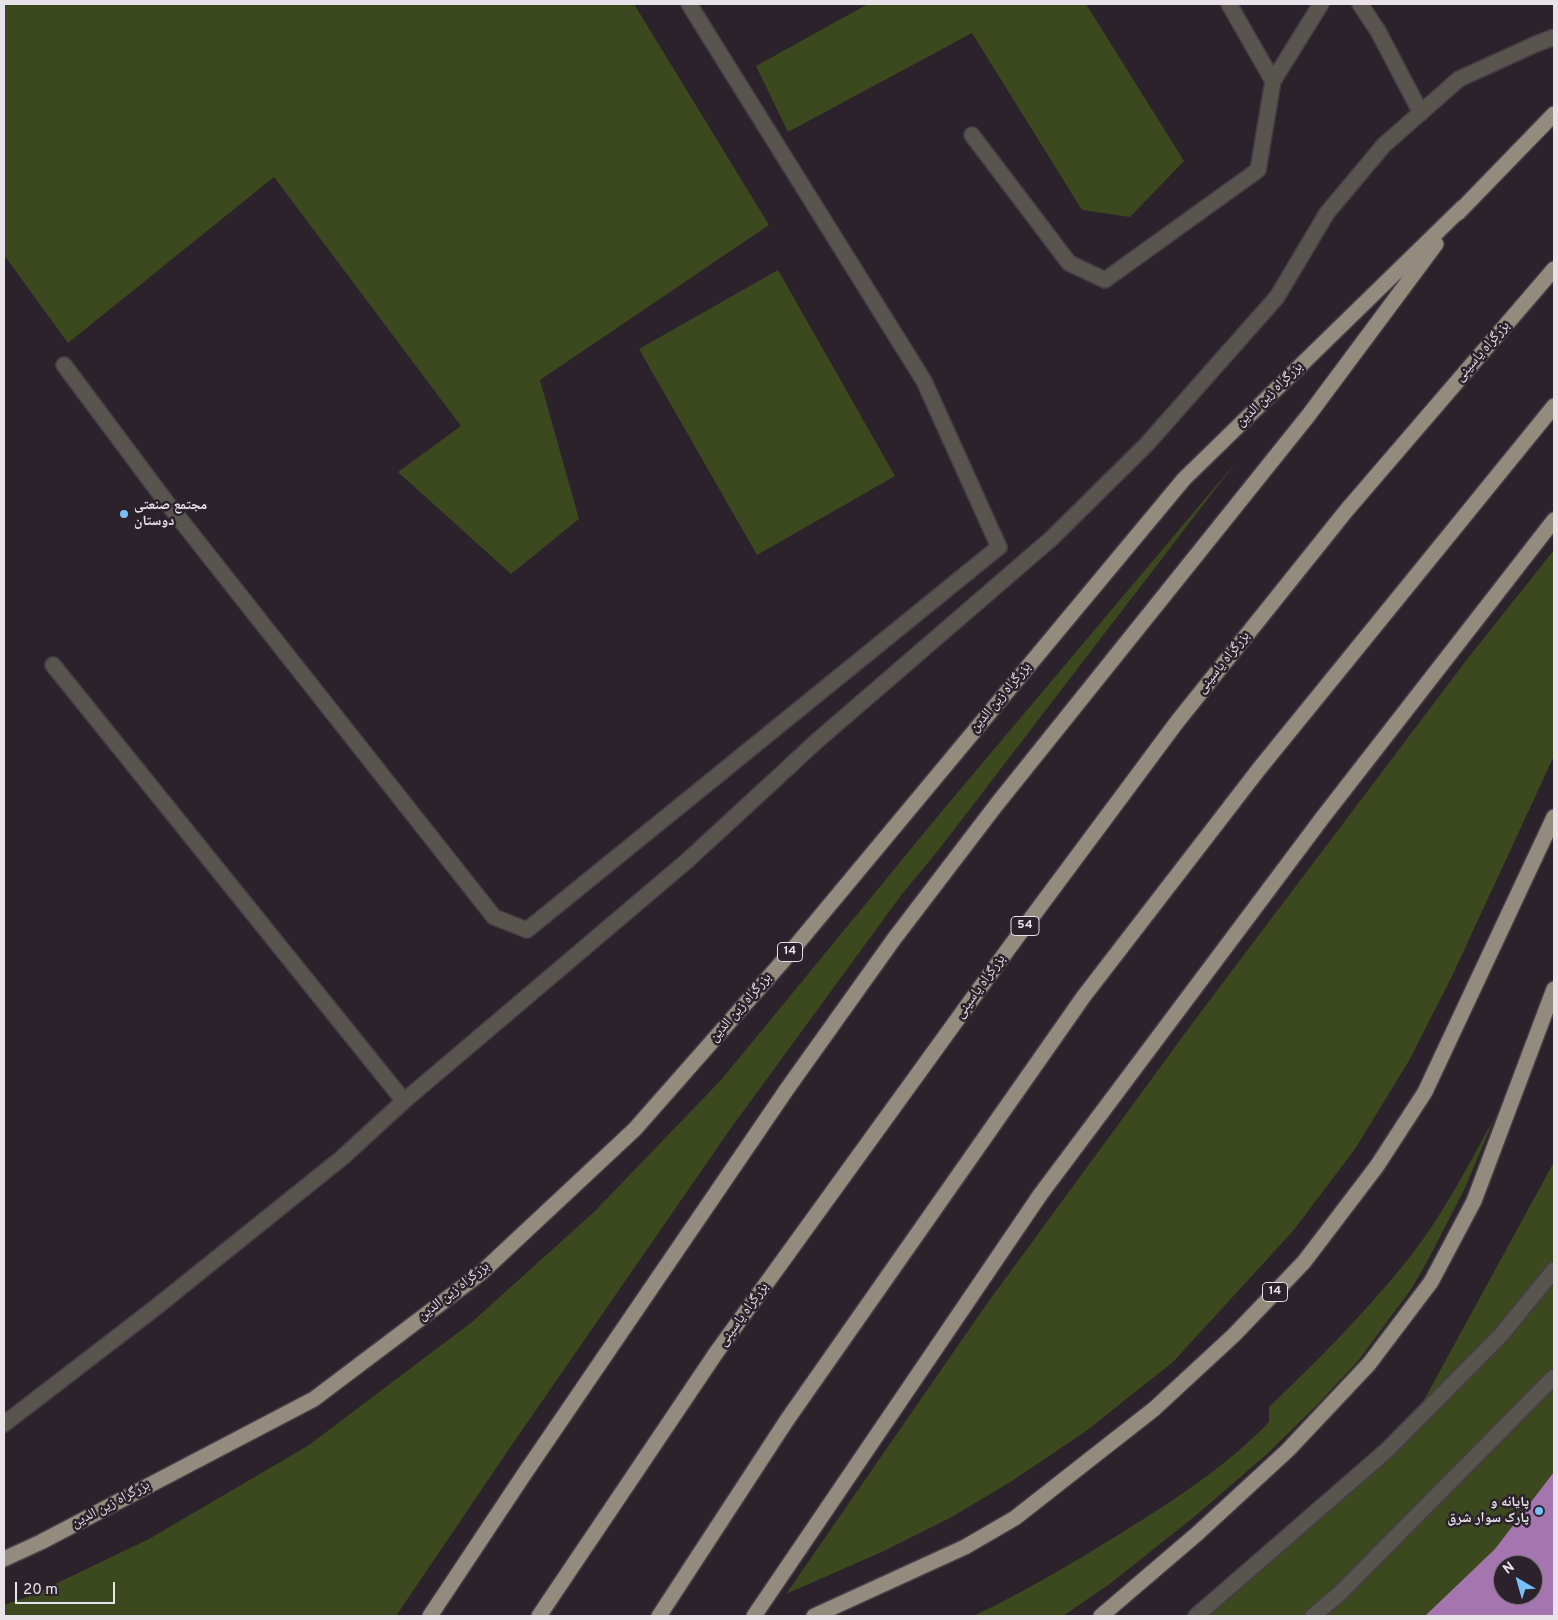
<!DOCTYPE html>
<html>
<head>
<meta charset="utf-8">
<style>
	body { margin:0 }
	#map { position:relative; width:1558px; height:1620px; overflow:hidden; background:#2b222c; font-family:Overpass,sans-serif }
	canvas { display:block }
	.frame { position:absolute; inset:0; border:5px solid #e8e2e9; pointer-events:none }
	.north { position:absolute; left:1493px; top:1555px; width:50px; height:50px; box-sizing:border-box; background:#2b222c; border:1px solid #776f78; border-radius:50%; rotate:322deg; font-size:14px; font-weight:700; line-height:20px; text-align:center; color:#e8e2e9 }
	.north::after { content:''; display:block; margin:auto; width:18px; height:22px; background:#79bff8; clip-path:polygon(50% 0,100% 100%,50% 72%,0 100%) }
	.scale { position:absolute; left:15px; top:1582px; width:100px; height:22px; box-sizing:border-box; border:2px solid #e8e2e9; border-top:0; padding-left:6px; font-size:15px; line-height:18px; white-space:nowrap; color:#e8e2e9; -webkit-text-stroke:4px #2b222c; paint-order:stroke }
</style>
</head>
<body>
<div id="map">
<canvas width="1558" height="1620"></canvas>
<div class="frame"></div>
<div class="north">N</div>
<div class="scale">20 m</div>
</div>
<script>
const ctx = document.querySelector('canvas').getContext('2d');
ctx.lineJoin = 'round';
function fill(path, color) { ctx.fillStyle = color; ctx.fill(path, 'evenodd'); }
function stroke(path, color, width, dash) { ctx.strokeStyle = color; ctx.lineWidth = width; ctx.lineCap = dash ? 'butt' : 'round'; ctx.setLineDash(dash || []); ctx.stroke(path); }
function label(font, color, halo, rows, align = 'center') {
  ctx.font = font + ' Overpass,"Noto Naskh Arabic",sans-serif'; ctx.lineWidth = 5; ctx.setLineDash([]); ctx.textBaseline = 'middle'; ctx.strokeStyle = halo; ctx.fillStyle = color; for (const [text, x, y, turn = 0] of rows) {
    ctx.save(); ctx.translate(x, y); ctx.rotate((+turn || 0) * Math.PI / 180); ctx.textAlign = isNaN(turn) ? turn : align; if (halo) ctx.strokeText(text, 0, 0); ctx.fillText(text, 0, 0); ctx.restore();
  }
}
fill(new Path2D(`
	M4,4H634L769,225L540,380L579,519L511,574L398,472L461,426L274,177L68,343L4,255Z
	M868,4H1086L1184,161L1130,217L1082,210L972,33L788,132L756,66Z
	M778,270L895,476L757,555L639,349Z
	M1236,462L940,848L902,894L731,1128L509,1449L396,1616H4V1605L30,1596L149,1539L309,1445L472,1322L594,1212L721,1080L942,811Z
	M1554,550V756L1453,974L1410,1059L1355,1149L1293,1231L1173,1362L1086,1431L1012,1481L950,1518L884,1551L786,1594L986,1305L1194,1021L1468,658Z
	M1495,1117L1464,1190L1429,1258L1412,1288L1358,1361L1316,1406L1267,1454L1194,1517L1111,1583L1063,1616H973C1025,1592 1074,1562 1123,1532C1174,1500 1227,1466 1269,1422V1407C1317,1361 1364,1314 1405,1263C1441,1219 1467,1167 1495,1117Z
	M1554,1162V1616H1194L1401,1442ZM1503,1565H1533V1595H1503Z`), '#3c491f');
fill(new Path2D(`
	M1554,1474V1616H1426L1496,1550ZM1503,1565H1533V1595H1503Z`), '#0007');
fill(new Path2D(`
	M1554,1472V1616H1425L1495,1549ZM1503,1565H1533V1595H1503Z`), '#a475ae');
const service = new Path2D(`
	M1229,4L1273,81L1321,4
	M1360,4L1378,31L1421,113
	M972,135L1069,263L1105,280L1258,170L1273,81
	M64,365L164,499L494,917L527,930L999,547L924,381L689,4
	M53,665L404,1101
	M4,1424L155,1308L343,1157L404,1101L688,860L818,740L1052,538L1147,444L1277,297L1327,213L1384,145L1459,79L1536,44L1554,37
	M1196,1616L1386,1451L1501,1335L1554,1270
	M1313,1616L1339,1594L1554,1377`);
const trunk = new Path2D(`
	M1458,213L1554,114
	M4,1559L41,1542L314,1399L481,1273L635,1129L783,961L1184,479L1463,207
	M430,1616L525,1473L787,1089L894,939L997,804L1308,416L1436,244
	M539,1616L716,1353L1009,948L1177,722L1346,511L1554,269
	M659,1616L787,1420L1084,996L1259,769L1554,406
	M754,1616L1040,1195L1323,817L1554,520
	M814,1616L965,1547L1015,1518L1154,1409L1234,1335L1304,1262L1377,1166L1425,1092L1554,817
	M1101,1616L1198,1533L1288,1450L1369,1364L1431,1282L1474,1201L1554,989`);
stroke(service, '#453d46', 18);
stroke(trunk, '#453d46', 18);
stroke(service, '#58544e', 15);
stroke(trunk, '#938b7e', 15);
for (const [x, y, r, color] of [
	[124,514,5,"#79bff8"],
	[1539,1511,5,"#79bff8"]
]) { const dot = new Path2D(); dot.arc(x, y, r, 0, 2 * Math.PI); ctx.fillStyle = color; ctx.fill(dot); stroke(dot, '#2b222c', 2); }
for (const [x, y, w] of [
	[1025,926,28],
	[790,952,25],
	[1275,1292,25]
]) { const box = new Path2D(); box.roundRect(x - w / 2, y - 9.5, w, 19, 4); ctx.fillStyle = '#2b222c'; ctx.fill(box); stroke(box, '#e8e2e9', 1); }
label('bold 12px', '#e8e2e9', null, [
	["54",1025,926],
	["14",790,952],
	["14",1275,1292]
]);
label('14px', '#e8e2e9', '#2b222c', [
	["بزرگراه یاسینی",1483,352,-49],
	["بزرگراه زین الدین",1270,395,-44],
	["بزرگراه یاسینی",1224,663,-51],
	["بزرگراه زین الدین",1001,698,-50],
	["بزرگراه یاسینی",981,987,-54],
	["بزرگراه زین الدین",741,1008,-49],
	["بزرگراه زین الدین",454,1292,-38],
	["بزرگراه یاسینی",744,1315,-54],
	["بزرگراه زین الدین",111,1505,-28]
]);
label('bold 14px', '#e8e2e9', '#2b222c', [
	["مجتمع صنعتی",134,506],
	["دوستان",134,522],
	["پایانه و",1529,1503,"right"],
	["پارک‌ سوار شرق",1529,1519,"right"]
], 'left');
</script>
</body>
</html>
